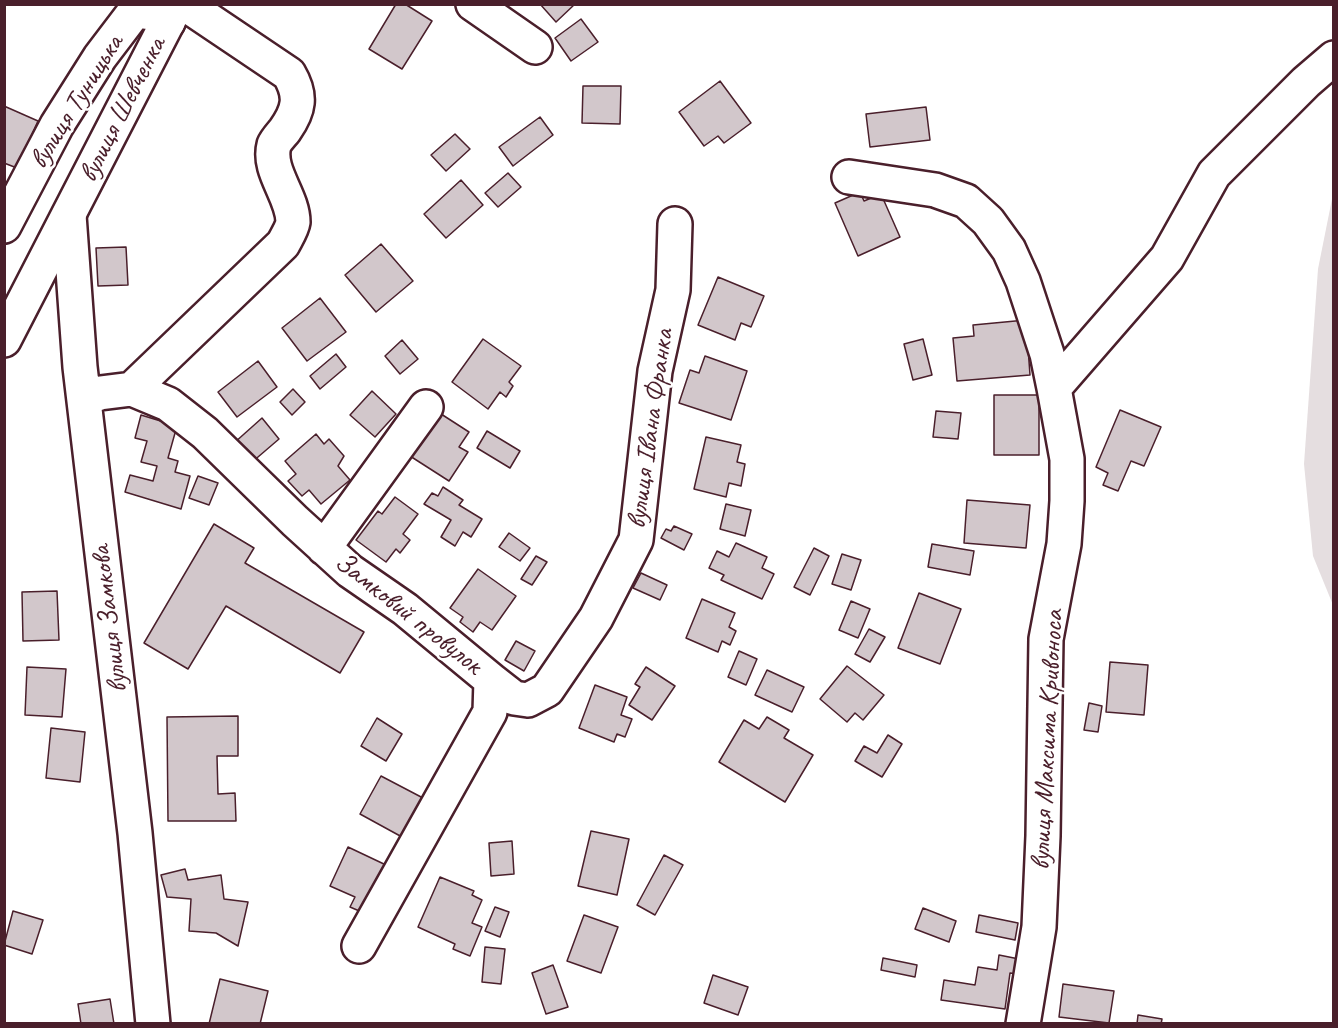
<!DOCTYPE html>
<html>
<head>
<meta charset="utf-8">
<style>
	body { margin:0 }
	#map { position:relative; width:1338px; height:1028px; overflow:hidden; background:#fff; font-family:Caveat,sans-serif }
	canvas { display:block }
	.frame { position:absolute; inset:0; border:6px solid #4a1f2b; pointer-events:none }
</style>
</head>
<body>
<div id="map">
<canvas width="1338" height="1028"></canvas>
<div class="frame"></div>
</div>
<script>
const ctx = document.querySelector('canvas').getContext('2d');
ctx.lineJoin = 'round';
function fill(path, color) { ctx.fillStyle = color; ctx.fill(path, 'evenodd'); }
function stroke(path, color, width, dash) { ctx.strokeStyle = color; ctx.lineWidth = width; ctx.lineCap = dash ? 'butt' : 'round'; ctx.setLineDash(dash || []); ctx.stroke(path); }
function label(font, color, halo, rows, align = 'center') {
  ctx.font = font + ' Caveat,sans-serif'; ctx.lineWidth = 5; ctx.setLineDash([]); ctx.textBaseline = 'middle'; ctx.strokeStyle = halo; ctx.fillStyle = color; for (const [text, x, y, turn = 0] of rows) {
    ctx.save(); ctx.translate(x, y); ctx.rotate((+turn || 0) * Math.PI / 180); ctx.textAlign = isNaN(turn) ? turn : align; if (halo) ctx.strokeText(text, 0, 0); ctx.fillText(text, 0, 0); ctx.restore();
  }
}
fill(new Path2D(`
	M1333,194L1334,605H1333L1313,556L1304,464L1318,269Z`), '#e5dee0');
const building = new Path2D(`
	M396,4H405L432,21L402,69L369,49Z
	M540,4H575L556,22Z
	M581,19L598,42L571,61L555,38Z
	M720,81L751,123L724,143L718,136L704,146L679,112Z
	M583,86H621L620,124L582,123Z
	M4,106L38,121L17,168L4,163Z
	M926,107L930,140L870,147L866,114Z
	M540,117L553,135L513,166L499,147Z
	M455,134L470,149L446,171L431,155Z
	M508,173L521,187L498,207L485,193Z
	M461,180L483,205L446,238L424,214Z
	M860,192L864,201L881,194L900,237L858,256L835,203Z
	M381,244L413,281L376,312L345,275Z
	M126,247L128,285L98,286L96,248Z
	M718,277L764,296L751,327L741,323L735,340L698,325Z
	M320,298L346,332L307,361L282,328Z
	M1026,320L1030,375L957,381L953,338L974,336L973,325Z
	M483,339L521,366L509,382L513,386L506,397L500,392L488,409L452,382Z
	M923,339L932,375L913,380L904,344Z
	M402,340L418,359L400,374L385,356Z
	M336,354L346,367L320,389L310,376Z
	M705,356L747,371L731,420L679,403L690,370L699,373Z
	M258,361L277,387L237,417L218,392Z
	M293,389L305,402L292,415L280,402Z
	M372,391L396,414L375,437L350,415Z
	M994,395H1039V455H994Z
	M1120,410L1161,427L1144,466L1131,461L1118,491L1103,485L1108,473L1096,467Z
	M936,411L961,413L958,439L933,437Z
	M438,412L469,432L459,447L468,452L449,481L410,456Z
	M141,415L177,426L168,458L178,461L175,472L190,476L181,509L125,492L130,475L153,481L157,466L141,462L147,441L135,438Z
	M262,418L279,439L251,463L234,443Z
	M487,431L520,451L510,468L477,448Z
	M316,434L324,444L329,439L344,456L338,466L350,480L321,504L309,490L302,496L288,481L296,474L285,461Z
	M706,437L741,445L737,462L745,464L741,486L729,483L726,497L694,489Z
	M198,476L218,483L209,505L189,498Z
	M443,487L463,500L459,505L482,519L471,537L463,532L455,546L441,537L451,520L424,504L432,493L438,496Z
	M395,497L418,514L403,534L410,540L400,553L396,549L386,562L356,540L378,511L382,514Z
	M967,500L1030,505L1026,548L964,543Z
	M726,504L751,510L745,536L720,529Z
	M214,524L254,548L245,563L364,632L340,673L226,606L188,669L144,643Z
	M674,526L692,534L684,550L661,538L666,529L671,531Z
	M509,533L530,548L520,561L499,547Z
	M736,543L767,557L762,568L774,574L762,599L721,580L724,575L709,568L717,551L729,557Z
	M932,544L974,551L970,575L928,567Z
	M814,548L829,556L810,595L794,587Z
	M842,554L861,560L851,590L832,584Z
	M536,556L547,562L532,585L521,579Z
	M478,569L516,596L492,630L480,622L473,632L460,622L463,617L450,608Z
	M641,573L667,585L660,600L633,588Z
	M57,591L59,640L23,641L22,592Z
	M919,593L961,609L940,664L898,648Z
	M702,599L735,613L729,627L736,631L730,645L722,641L718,652L686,638Z
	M851,601L870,609L858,638L839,630Z
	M869,629L885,637L870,662L855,654Z
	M516,641L535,651L524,671L505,660Z
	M739,651L757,659L746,685L728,677Z
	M1110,662L1148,665L1144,715L1106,712Z
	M847,666L884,695L863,720L855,713L847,722L820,699Z
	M27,667L66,669L62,717L25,715Z
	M646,667L675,686L652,720L629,705L640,687L635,684Z
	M767,670L804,687L792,712L755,695Z
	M595,685L627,697L621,715L632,719L625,737L617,734L614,742L579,728Z
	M1089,703L1102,706L1098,732L1084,730Z
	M238,716V756H217L218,794L235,793L236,821H168L167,717Z
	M767,717L789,730L784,738L813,755L785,802L719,762L744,720L759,729Z
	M377,718L402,734L386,761L361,746Z
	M51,728L85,732L80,782L46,778Z
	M888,735L902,744L882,777L855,761L864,746L877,753Z
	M381,776L423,798L402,837L360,814Z
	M591,831L629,839L617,895L578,886Z
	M512,841L514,874L491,876L489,843Z
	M348,847L386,865L364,913L350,907L355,897L330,886Z
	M664,855L683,865L655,915L637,905Z
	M185,869L188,880L221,875L224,899L248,902L238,946L216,933L189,931L191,899L167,897L161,875Z
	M440,877L474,891L472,895L482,900L472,923L482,927L470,956L453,949L455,944L418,927Z
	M495,907L509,912L500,937L485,931Z
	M923,908L956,921L949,942L915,929Z
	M13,911L43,920L32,954L4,945Z
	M584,915L618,927L601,973L567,961Z
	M979,915L1018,923L1015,940L976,932Z
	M485,947L505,949L501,984L482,982Z
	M999,955L1019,959L1017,974L1010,973L1005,1009L941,1000L944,980L975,985L978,967L997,970Z
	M883,958L917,965L915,977L881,970Z
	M553,965L568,1007L546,1014L532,973Z
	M713,975L748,987L738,1015L704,1003Z
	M220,979L268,991L260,1024H209Z
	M1063,984L1114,991L1109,1023L1059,1017Z
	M110,999L114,1024H81L78,1004Z
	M1138,1015L1162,1019L1161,1024H1137Z`);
fill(building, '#d2c7cb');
stroke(building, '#4a1f2b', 1.5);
const minor = new Path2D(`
	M473,4L535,47
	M849,177L935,190L966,201L988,221L1009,250L1023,281L1047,354L1054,388L1067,459V501L1064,544L1046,639L1043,836L1039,927L1023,1024
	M69,215L80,367L135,833L153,1024
	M4,226L57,125L100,57L135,11L151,13L168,22
	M1054,388L1167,258L1214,174L1306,82L1334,58
	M132,389L283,244C286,238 292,229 293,222C293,196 267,171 274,145C276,140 282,134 285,130C299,110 302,96 289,74L185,4
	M85,398L100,393L132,389L168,404L205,433L295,521L350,571L405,609L491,680L490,712L359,946
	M324,548L426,407
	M491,680L514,698L528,700L547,690L596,618L636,540L655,371L673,290L675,224`);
const major = new Path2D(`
	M4,340L177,4`);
stroke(minor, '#4a1f2b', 38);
stroke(major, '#4a1f2b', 38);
stroke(minor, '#fff', 33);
stroke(major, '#fff', 33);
label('28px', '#4a1f2b', '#fff', [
	["вулиця Туницька",77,102,-58],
	["вулиця Шевченка",123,110,-63],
	["вулиця Івана Франка",651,429,-82],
	["Замковий провулок",408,614,38],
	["вулиця Замкова",110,619,-97],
	["вулиця Максима Кривоноса",1048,740,-87]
]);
</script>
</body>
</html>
